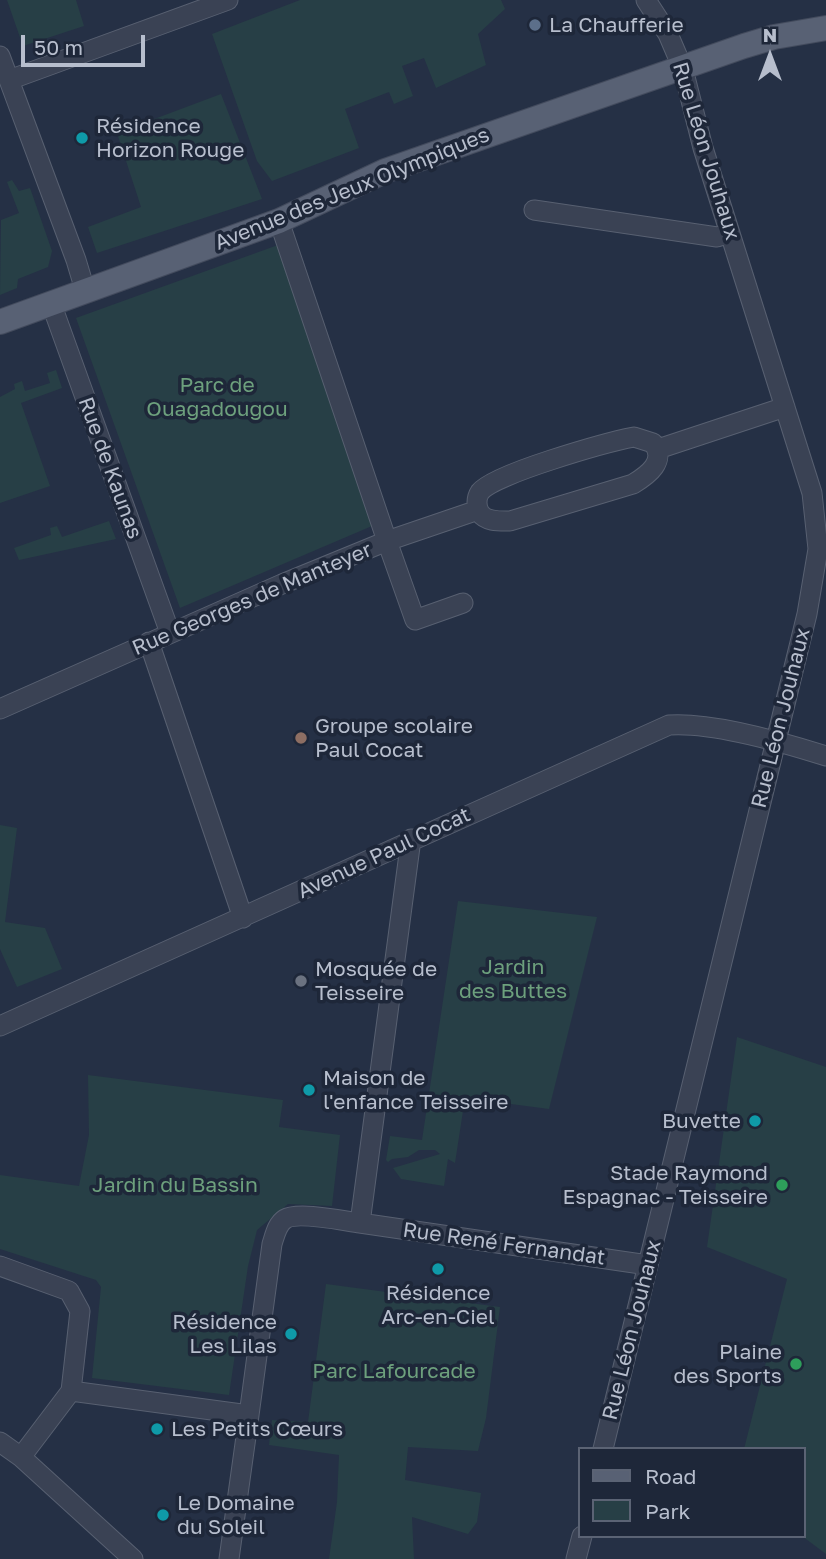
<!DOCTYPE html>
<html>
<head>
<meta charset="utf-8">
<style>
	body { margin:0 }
	#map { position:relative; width:826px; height:1559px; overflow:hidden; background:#253045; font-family:"Golos Text",sans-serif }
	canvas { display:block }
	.legend { position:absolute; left:578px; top:1447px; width:228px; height:91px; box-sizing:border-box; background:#1e2739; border:2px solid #5b6374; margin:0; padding:9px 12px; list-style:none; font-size:21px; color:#b7becd }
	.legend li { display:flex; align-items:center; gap:14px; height:35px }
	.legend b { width:35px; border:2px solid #5b6374 }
	.north { position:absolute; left:735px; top:21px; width:70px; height:70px; -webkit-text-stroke:5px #1e2739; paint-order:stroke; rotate:0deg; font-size:19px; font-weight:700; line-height:28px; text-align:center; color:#b7becd }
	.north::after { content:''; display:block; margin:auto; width:24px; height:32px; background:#b7becd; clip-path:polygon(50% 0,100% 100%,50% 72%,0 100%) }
	.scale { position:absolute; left:21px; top:35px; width:124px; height:32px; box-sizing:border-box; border:4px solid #b7becd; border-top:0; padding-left:9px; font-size:21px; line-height:24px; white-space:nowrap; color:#b7becd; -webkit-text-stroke:5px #1e2739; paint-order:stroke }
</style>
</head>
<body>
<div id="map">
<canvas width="826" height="1559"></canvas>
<ul class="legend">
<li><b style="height:9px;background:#586174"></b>Road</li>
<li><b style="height:19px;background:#273f46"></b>Park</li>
</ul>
<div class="north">N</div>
<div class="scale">50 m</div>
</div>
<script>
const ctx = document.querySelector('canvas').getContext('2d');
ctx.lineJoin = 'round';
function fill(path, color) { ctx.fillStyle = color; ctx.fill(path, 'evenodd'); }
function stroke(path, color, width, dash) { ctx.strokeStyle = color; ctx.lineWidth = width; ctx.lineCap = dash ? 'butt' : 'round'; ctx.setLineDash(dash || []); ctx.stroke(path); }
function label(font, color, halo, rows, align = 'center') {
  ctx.font = font + ' "Golos Text",sans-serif'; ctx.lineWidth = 7; ctx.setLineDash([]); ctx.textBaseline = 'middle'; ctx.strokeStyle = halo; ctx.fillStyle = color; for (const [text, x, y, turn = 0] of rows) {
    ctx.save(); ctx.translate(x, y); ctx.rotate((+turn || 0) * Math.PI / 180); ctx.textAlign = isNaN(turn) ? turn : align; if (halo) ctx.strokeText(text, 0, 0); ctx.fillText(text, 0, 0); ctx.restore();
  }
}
fill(new Path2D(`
	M7,0H76L84,26L23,46Z
	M300,0H501L505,9L478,34L486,65L436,88L424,58L402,66L413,96L394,104L389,92L345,109L359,148L272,181L257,161L212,34Z
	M221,94L262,199L97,253L88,227L141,207L117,133Z
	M12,180L19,191L30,188L52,251L48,267L18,279L17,288L0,295L1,220L19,213L7,182Z
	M278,245L372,526L180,608L76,318Z
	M56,370L62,388L21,403L50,486L0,503V397L15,389L14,384L22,381L25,391L50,383L47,373Z
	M109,521L116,539L19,560L14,548L51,535L50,528L57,526L62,537Z
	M0,825L17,828L5,922L45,928L62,969L17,987L0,949Z
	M458,901L597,917L549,1109L465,1098L455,1163L448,1159L444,1186L401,1179L393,1168L440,1154L435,1150H419L408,1157L392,1159L388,1162L386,1160L390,1136L422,1140Z
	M737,1037L826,1067V1554L802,1536L803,1449H744L787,1279L707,1247Z
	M88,1075L283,1100L279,1127L340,1135L332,1206L288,1204L257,1230L248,1266L229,1395L92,1378L101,1287L96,1280L0,1249V1175L79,1186L89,1135Z
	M326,1284L500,1307L486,1418L478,1451L408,1447L405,1480L481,1493L477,1522L468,1534L412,1517L414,1559H329L337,1502L339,1455L269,1445L272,1420L308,1422Z`), '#273f46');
const minor = new Path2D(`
	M0,56L76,260L85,290
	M9,80L228,0
	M534,210L717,237L730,233
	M51,303L170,633
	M634,437L653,443C667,461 648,475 633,484L510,521C500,521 486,522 480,513C476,507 476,498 480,492C493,474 608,442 634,437Z
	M658,449L785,407
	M463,603L415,620L387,541L478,510
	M149,642L243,918
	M0,709L282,584L387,541L279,221
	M0,1026C223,925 446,825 669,725C712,722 785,743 826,756
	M360,1223L648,1265
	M0,1266L69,1291L80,1311L71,1391L21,1457
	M71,1391L249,1415L272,1244C275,1235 277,1224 285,1219C298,1211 344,1221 360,1223L411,839
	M0,1442L21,1457L133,1559
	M603,1449L807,614L818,549L812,493L703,148L683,69L668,34L646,0
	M229,1559L249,1415
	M576,1559L582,1536`);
const major = new Path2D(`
	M0,322L279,221L385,171L744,46L774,37L826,28`);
stroke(minor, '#586071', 21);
stroke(major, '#434b5d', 26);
stroke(minor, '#3a4254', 19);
stroke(major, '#586174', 24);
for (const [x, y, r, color] of [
	[535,25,7,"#5c6f8a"],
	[82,138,7,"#0f9aa8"],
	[301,738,7,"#8d6e63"],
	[301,981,7,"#6b7280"],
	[309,1090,7,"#0f9aa8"],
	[755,1121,7,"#0f9aa8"],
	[782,1185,7,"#2e9e5b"],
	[438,1269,7,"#0f9aa8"],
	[291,1334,7,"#0f9aa8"],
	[796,1364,7,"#2e9e5b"],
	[157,1429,7,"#0f9aa8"],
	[163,1515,7,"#0f9aa8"]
]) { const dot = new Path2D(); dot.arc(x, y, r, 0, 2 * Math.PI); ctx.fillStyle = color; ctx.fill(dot); stroke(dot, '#1e2739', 2.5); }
label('21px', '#b7becd', '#1e2739', [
	["La Chaufferie",549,25],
	["Résidence",96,126],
	["Horizon Rouge",96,150],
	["Groupe scolaire",315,726],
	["Paul Cocat",315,750],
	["Mosquée de",315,969],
	["Teisseire",315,993],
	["Maison de",323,1078],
	["l'enfance Teisseire",323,1102],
	["Buvette",741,1121,"right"],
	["Stade Raymond",768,1173,"right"],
	["Espagnac - Teisseire",768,1197,"right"],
	["Résidence",438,1293,"center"],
	["Arc-en-Ciel",438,1317,"center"],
	["Résidence",277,1322,"right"],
	["Les Lilas",277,1346,"right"],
	["Plaine",782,1352,"right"],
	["des Sports",782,1376,"right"],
	["Les Petits Cœurs",171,1429],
	["Le Domaine",177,1503],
	["du Soleil",177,1527]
], 'left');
label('21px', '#b7becd', '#1e2739', [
	["Rue Léon Jouhaux",706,151,73],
	["Avenue des Jeux Olympiques",352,189,-22],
	["Rue de Kaunas",110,468,70],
	["Rue Georges de Manteyer",252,599,-23],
	["Rue Léon Jouhaux",781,718,-76],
	["Avenue Paul Cocat",384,853,-25],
	["Rue René Fernandat",504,1244,8],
	["Rue Léon Jouhaux",632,1330,-76]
]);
label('21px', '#6da07d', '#1e2739', [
	["Parc de",217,385],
	["Ouagadougou",217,409],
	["Jardin",513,967],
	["des Buttes",513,991],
	["Jardin du Bassin",175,1185],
	["Parc Lafourcade",394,1371]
]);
</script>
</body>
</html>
